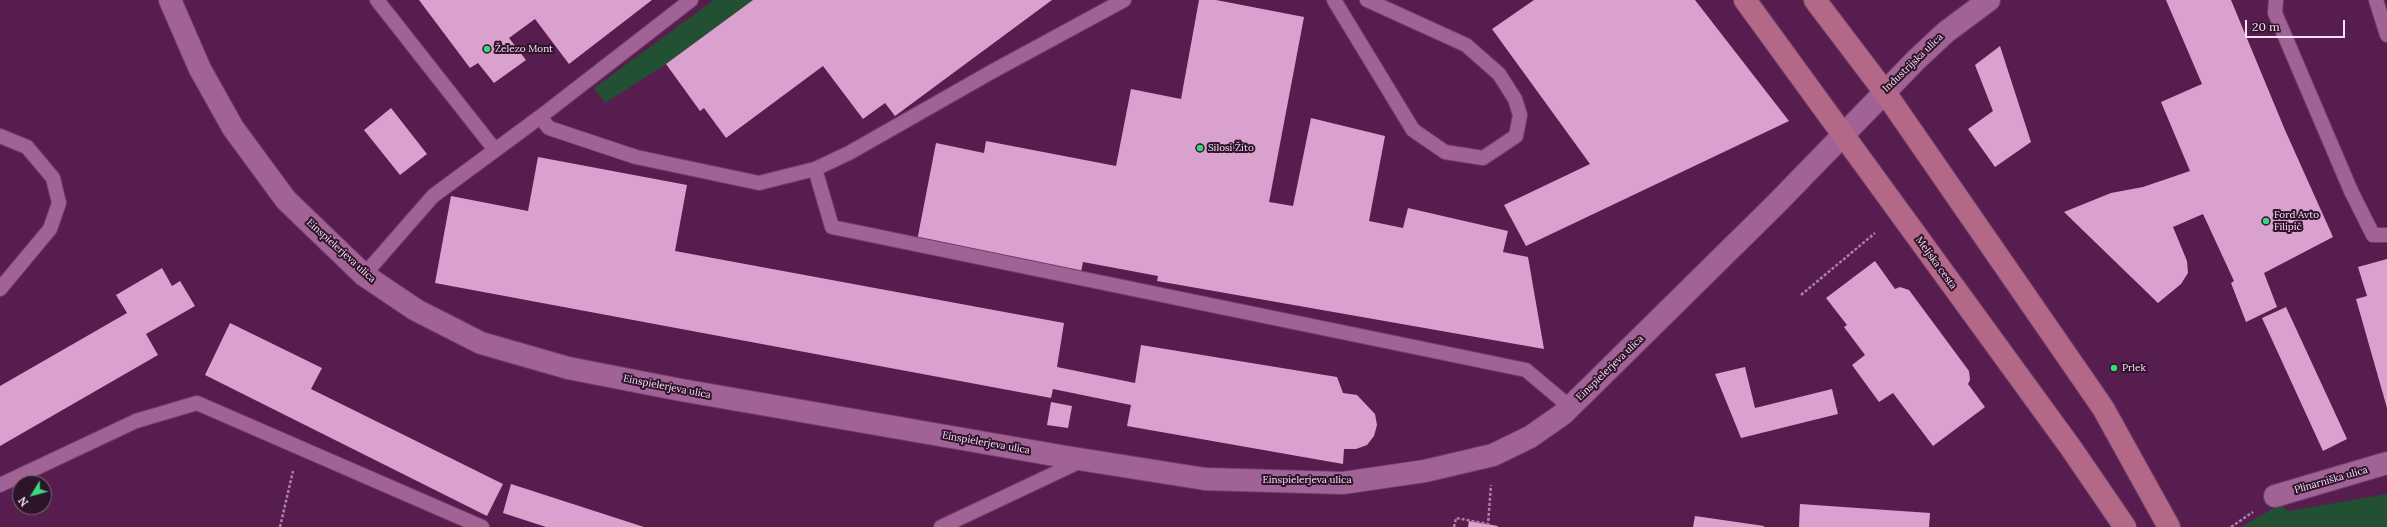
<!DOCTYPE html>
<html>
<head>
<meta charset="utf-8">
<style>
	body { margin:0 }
	#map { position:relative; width:2387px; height:527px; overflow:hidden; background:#571d4f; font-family:Lora,serif }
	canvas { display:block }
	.north { position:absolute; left:12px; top:475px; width:40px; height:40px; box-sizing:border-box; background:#2e142a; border:1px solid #80657b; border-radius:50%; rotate:233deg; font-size:11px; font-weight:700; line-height:16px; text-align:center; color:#fcdff5 }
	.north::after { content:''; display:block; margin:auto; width:14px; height:18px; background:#3bd77f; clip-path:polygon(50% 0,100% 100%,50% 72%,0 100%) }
	.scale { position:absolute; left:2245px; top:20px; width:100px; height:18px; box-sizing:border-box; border:2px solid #fcdff5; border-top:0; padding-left:5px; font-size:12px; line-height:14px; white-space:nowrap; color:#fcdff5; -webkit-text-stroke:3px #2e142a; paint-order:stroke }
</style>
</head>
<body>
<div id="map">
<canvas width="2387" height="527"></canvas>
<div class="north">N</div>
<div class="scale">20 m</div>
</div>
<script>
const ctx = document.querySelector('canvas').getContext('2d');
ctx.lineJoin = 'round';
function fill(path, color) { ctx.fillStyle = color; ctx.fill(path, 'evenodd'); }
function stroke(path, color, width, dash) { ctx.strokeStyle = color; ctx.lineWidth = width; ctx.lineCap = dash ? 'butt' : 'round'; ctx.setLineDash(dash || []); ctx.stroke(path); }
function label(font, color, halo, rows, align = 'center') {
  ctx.font = font + ' Lora,serif'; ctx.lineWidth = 4; ctx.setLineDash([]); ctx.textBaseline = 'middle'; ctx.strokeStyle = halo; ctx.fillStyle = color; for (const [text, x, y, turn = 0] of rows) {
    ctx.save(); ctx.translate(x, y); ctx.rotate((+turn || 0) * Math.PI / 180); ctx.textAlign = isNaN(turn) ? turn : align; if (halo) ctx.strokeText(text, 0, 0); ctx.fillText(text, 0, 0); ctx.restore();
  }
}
fill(new Path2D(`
	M714,0H753L666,64L605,103L594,88Z
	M2387,494V527H2241L2281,504L2288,511Z`), '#215032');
fill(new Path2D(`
	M419,0H652L569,64L535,19L509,38L526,60L494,83L478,63L470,68Z
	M753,0H1052L895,116L885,103L863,119L823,66L726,138L704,108L700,111L666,64Z
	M1199,0H1216L1304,17L1269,202L1293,206L1311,118L1385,136L1369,221L1403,228L1408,208L1508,231L1503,252L1528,257L1544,349L1157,281L1158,276L1083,262L1081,272L917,241L936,143L984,153L986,141L1116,166L1131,89L1181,99Z
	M1534,0H1695L1789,121L1526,246L1504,205L1590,164L1492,29Z
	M2166,0H2231L2285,130L2333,237L2264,273L2277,307L2246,322L2231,283L2234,281L2203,214L2173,227L2187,261L2188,273L2181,284L2158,303L2064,212L2111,193L2143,187L2190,171L2161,102L2202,84Z
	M2000,46L2031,142L1995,167L1968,129L1993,111L1975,65Z
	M391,108L427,154L400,175L364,130Z
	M538,157L687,185L675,251L1064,323L1057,367L1135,383L1141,345L1337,377L1343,393L1357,395L1375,414L1377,425L1374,436L1367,445L1356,449H1344L1343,464L1127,426L1131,405L1053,389L1051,398L435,283L451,196L528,211Z
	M2387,259V408L2356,299L2367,296L2358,267Z
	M1875,261L1895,289L1900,287L1909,290L1969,371L1970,380L1968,384L1985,407L1933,446L1893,393L1879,402L1852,365L1865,355L1844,327L1847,325L1826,298Z
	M162,268L172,286L180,281L195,306L146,334L158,355L0,446V386L127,313L116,295Z
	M2286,307L2347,439L2323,451L2262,318Z
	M230,323L322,368L311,389L503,484L487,516L205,375Z
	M1745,367L1755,408L1832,389L1838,414L1741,438L1715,374Z
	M1051,402L1072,406L1068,428L1047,425Z
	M511,484L644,527H546L503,513Z
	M1800,504L1930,513L1929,527H1799Z
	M1695,516L1764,526V527H1693Z
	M1469,521L1498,526L1497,527H1468Z`), '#daa1cf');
const lane = new Path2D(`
	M377,0L495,150
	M1334,0L1413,130L1445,152L1483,158L1516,136L1520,115L1515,99L1499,74L1466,45L1367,0
	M2276,0L2275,13L2351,191L2373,235H2387
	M2376,0L2387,35
	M540,117L549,128L636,157L759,183L815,169L849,153L993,71L1124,0
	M0,136L27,147L53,178L59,203L50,229L0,289
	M815,169L832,227L1526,370L1570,407
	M364,275L433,196L540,117L691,0
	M0,485L136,421L197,403L482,527
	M941,527L1083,460`);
const street = new Path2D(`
	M170,0L200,69L233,128L286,200L364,275L416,310L481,343L568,368L681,390L1066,457L1205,479L1343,483L1425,471L1493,455L1530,437L1563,414L1776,204L1917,59L1946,32L1989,0
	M2275,496L2387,463`);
const secondary = new Path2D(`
	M1745,0L2071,448L2125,527
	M1815,0L1884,91L2103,408L2169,527`);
stroke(lane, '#703e6a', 16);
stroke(street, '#703e6a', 24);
stroke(secondary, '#703e6a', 24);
stroke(new Path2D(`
	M1801,295L1875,233
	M280,527L293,471
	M1454,527L1456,518L1488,524L1491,485
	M2231,527L2253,512`), '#ad82a6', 2.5, [3, 2]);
stroke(lane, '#a16296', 14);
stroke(street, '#a16296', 22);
stroke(secondary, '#b26886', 22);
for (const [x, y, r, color] of [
	[487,49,4,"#3bd77f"],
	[1200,148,4,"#3bd77f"],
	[2266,221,4,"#3bd77f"],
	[2114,368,4,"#3bd77f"]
]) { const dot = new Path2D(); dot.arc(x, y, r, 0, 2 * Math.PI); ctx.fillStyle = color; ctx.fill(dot); stroke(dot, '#2e142a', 1.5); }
label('10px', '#fcdff5', '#2e142a', [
	["Železo Mont",495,49],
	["Silosi Žito",1208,148],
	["Ford Avto",2274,215],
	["Filipič",2274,227],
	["Prlek",2122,368]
], 'left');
label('10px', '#fcdff5', '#2e142a', [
	["Industrijska ulica",1913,63,-44],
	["Einspielerjeva ulica",341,251,42],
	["Meljska cesta",1936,263,54],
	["Einspielerjeva ulica",1610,368,-44],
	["Einspielerjeva ulica",667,387,11],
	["Einspielerjeva ulica",986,443,10],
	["Einspielerjeva ulica",1307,480],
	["Plinarniška ulica",2331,480,-16]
]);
</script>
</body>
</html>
